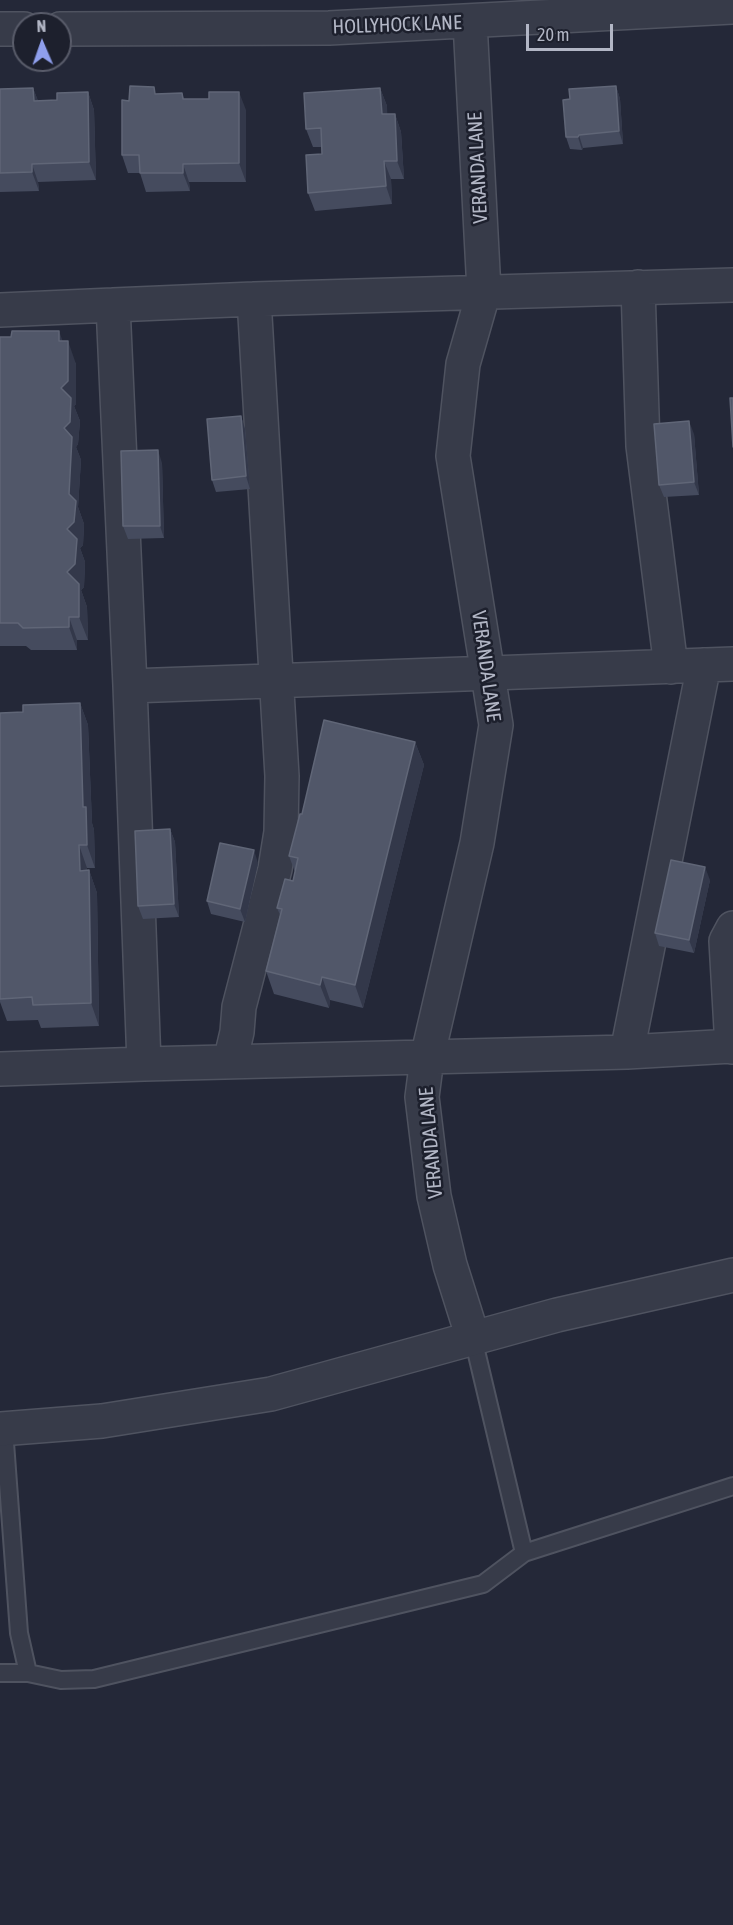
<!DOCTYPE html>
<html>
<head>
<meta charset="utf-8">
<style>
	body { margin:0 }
	#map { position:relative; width:733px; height:1925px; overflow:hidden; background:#242838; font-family:"Asap Condensed",sans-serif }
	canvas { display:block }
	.north { position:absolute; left:12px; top:12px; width:60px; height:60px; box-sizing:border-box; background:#1d202d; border:2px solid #595c6a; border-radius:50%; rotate:358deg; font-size:16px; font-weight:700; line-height:24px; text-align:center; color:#b2b6c5 }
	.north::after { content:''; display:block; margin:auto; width:21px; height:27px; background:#8f9fed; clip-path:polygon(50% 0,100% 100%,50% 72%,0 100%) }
	.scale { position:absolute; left:526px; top:24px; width:87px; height:27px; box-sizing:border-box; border:3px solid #b2b6c5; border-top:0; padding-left:8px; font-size:18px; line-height:21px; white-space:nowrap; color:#b2b6c5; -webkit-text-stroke:4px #1d202d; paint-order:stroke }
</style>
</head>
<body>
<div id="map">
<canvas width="733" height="1925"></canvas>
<div class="north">N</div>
<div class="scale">20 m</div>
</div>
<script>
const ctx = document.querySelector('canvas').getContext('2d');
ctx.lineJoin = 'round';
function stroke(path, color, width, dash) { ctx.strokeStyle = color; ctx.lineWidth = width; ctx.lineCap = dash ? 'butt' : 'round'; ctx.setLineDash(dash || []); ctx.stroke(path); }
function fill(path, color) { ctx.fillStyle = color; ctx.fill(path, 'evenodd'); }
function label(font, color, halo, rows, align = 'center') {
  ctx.font = font + ' "Asap Condensed",sans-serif'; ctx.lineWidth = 5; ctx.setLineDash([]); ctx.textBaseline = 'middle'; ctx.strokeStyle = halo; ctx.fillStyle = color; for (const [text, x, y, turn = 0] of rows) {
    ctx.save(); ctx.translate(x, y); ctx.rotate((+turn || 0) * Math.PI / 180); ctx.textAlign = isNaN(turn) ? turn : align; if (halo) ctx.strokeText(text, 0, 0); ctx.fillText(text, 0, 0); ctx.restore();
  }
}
const service = new Path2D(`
	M4,1429L19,1633L28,1673L61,1680L94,1679L483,1584L524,1553L473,1338
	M524,1553L733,1486
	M0,1673H28`);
const minor = new Path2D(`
	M470,22L484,291L463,364L453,456L496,725L477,843L427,1058L422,1097L434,1196L450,1265L473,1338
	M0,29H24
	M60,29L329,28L733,7
	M638,287L643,446L671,667
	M0,310L113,305
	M704,665L627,1052L144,1064L130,686C331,680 532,671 733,664
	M130,686L113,305L254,299
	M732,1047L726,941L733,928
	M627,1052L733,1046
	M230,1062L237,1032L239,1007L275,869L281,832L282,776L254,299L733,285
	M0,1069L144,1064
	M0,1429L102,1421L271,1394L557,1315L733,1275`);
stroke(service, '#4f5360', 20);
stroke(minor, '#4f5360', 36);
stroke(service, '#373b49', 16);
stroke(minor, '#373b49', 33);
fill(new Path2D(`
	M616,86L620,99L623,144L583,148L582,150L570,149L566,137L570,99Z
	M33,88L38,101L57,100L88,92L94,110L96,180L38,182L39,191L0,192V89Z
	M380,88L387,106V114H395L401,132L404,179H391L392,204L315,211L308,193L322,154V147H313L306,129Z
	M182,93L184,99L246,110V182H189L190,191L146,192L140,173H128L122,155L129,101L157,94Z
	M0,337L63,341L76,364V404L74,406L80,421L78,444L76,447L81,460L78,507L84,524L83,545L80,548L85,562L84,587L81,590L87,607L88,640H77V650H31L26,646H0Z
	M241,416L245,429L250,489L216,492L212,480Z
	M694,434L699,495L664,497L659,485Z
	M162,463L164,538L128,539L123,526Z
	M80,703L88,725L92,823L94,830L95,868H87V870H89L97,893L99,1026L41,1028L38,1020L7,1021L0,1002V713L23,712Z
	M415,742L424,765L363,1008L330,1000L329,1008L274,994L266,971L280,915L277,908L293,881L295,872L289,856L302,814Z
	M170,829L175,842L179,917L143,919L138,906Z
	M258,863L245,922L211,914L207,901Z
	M710,880L694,953L659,946L655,933Z`), '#454b5e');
fill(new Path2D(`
	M616,86L620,99L623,144L619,131Z
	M33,88L40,106L34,101Z
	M380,88L387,106L388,132L382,114Z
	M88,92L94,110L96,180L89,162Z
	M239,92L246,110V182L239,163Z
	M395,114L401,132L404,179L397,161Z
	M579,135L583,148L582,150L578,137Z
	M384,161L391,179L392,204L386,186Z
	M32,164L38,182L39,191L32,172Z
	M183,164L189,182L190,191L183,173Z
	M59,331L67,353L59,341Z
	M68,341L76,364V404L74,406L80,421L78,444L76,447L81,460L78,507L84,524L83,545L80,548L85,562L84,587L81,590L87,607L88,640L79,617L67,572V529L69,494L61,388Z
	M241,416L245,429L250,489L246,476Z
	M689,421L694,434L699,495L694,482Z
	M158,450L162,463L164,538L160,526Z
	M69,617L77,640V650L69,627Z
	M80,703L88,725L92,823L94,830L95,868L87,845L83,807Z
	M415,742L424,765L363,1008L355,985Z
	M170,829L175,842L179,917L174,904Z
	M79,845L87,868L88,893L80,871Z
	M254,850L258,863L245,922L240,909Z
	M705,867L710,880L694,953L689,940Z
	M89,870L97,893L99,1026L91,1003Z
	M322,977L330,1000L329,1008L320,985Z`), '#33384a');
const building = new Path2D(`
	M130,86L154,87L155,94L182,93L183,99H209V92H239V163L183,164V173H140L139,155H122V100L129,101Z
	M616,86L619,131L579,135L578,137H566L563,100L570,99L569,89Z
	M33,88L34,101L57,100V93L88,92L89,162L32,164V172L0,173V89Z
	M380,88L382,114H395L397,161H384L386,186L308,193L306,155L322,154L321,128L306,129L304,93Z
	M12,331H59V341H68V381L61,388L71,398L70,422L64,428L72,437L69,494L76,501L74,522L67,529L77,539L75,564L67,572L79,584V617H69V627L23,628L18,623H0V337H11Z
	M730,398H733V447Z
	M241,416L246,476L212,480L207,419Z
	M689,421L694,482L659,485L654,424Z
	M158,450L160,526H123L121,451Z
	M80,703L83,807H86L87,845H79L80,871L89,870L91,1003L33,1005L32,997L0,999V713L23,712V705Z
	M324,720L415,742L355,985L322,977L320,985L266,971L282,909L277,908L285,879L293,881L298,858L289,856L300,814H302Z
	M170,829L174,904L138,906L135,831Z
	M220,843L254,850L240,909L207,901Z
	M671,860L705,867L689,940L655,933Z`);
fill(building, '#515769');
stroke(building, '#606677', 1.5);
label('20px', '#b2b6c5', '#1d202d', [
	["HOLLYHOCK LANE",397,25,-2],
	["VERANDA LANE",478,168,-93],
	["VERANDA LANE",486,666,82],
	["VERANDA LANE",431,1143,-95]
]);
</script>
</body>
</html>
